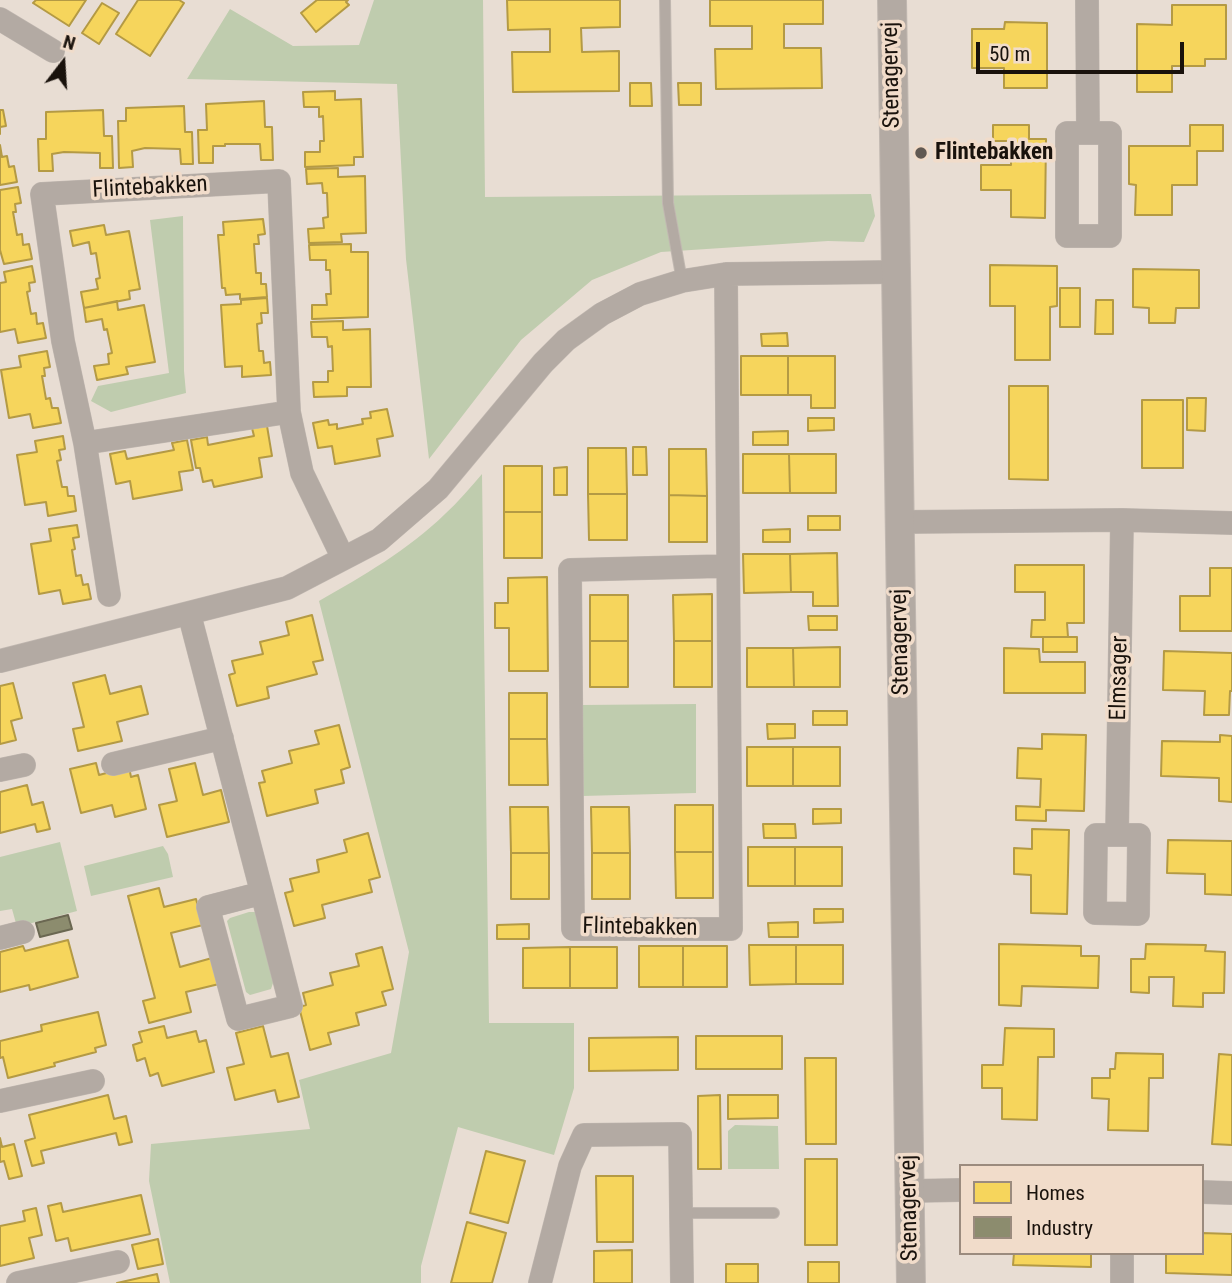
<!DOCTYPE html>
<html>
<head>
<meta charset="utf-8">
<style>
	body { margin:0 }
	#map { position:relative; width:1232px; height:1283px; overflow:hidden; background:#e8ddd3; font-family:"Roboto Condensed",sans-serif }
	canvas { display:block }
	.legend { position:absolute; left:959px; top:1164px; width:245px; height:91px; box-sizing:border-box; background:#f1dcca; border:2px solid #9b8b7e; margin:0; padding:9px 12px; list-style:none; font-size:21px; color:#19120c }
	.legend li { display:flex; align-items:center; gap:14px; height:35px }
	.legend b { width:35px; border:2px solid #9b8b7e }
	.north { position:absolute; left:28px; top:28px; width:70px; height:70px; -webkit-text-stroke:5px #f1dcca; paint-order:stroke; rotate:17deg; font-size:19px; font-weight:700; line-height:28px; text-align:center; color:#19120c }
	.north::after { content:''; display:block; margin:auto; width:24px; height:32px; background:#19120c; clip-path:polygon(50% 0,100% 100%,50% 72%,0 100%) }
	.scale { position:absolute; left:976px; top:42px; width:208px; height:32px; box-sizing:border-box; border:4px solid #19120c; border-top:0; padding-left:9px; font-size:21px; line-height:24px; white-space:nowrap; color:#19120c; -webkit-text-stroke:5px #f1dcca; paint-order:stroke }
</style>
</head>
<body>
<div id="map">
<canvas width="1232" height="1283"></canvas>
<ul class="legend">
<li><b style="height:19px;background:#f6d55c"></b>Homes</li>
<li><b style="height:19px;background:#8c8c6e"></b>Industry</li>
</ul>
<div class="north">N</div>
<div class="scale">50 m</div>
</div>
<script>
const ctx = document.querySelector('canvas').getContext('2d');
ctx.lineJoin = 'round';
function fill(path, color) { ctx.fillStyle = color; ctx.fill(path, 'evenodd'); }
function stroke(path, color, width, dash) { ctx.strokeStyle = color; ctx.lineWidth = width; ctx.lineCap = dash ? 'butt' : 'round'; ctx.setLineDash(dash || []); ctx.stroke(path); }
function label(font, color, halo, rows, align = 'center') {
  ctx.font = font + ' "Roboto Condensed",sans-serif'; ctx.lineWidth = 7; ctx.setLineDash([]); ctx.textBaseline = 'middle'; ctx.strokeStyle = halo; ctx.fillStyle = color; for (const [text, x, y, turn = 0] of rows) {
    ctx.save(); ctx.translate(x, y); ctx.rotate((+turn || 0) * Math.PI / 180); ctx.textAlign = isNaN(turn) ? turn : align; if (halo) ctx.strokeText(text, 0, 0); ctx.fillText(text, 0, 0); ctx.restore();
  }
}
fill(new Path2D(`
	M374,0H483L485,197L871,194L875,216L864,242L828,241L661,252L592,280L521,340L429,459L406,259L397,84L187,79L230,9L293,46L359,45Z
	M183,216L184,371L186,393L111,412L91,401L98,386L169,373L150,220Z
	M482,474L489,1023H574V1088L554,1155L458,1127L421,1266V1283H170L149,1181L151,1144L310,1129L299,1080L391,1053L409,952L319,601C363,576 408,550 445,514C458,502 470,488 482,474Z
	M696,704V793L582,796L581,705Z
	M60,842L77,911L17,927L12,909L0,911V857Z
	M163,846L168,854L173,877L91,896L84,866Z
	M249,912H255L259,916L274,980L271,989L250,995L246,992L227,921L230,918Z
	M735,1125L778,1126L779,1169H728V1131Z`), '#bfccae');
const homes = new Path2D(`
	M36,0H86L69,26L33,3Z
	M138,0H179L184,3L150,56L116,34Z
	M317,0H348L346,2L349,5L316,32L301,13Z
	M507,0H620V27L581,28L582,52L619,51V91L513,92L512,52H550V29L508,30Z
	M710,0H823V24H784V48H821L822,88L716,89L715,49H752V26H710Z
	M102,3L119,13L99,44L82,33Z
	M1172,5H1226V59H1205V66H1172V92H1137V24L1172,25Z
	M1005,22L1047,23V88H1004V68H972V29H1004Z
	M630,83H651L652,106H630Z
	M678,83H701V105H679Z
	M335,91V100L361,99L363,157H354V165L305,167V152H320V141H324L323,116L319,117V107H304L303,92Z
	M264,101L265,127H272L273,160H261L260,144H225V146H213V163H199L198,130H207L206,104Z
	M184,106L185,132H192L193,164H181L180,149L145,148L132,151L133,167L119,168L118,121H126V108Z
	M0,110H3L6,126L0,127V134Z
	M103,110L104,136H112L113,168H100V153L64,152L52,154L53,171H39L38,139H46V112Z
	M993,125H1029V139H1046L1045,218L1011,217V190H981V165H1011V141H993Z
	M1190,125H1223V151H1197V185H1172V215H1135L1136,185L1129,184V146H1190Z
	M0,145L2,157L7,156L9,167L14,166L17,182L0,185Z
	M338,168V177L365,176L366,233L341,234L342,242L309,243L308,229L324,228L323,218L328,217L327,193H323L322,183L307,184L306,169Z
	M18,187L21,203L15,204L16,212H13L17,235L22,234L23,245L29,244L32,259L4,264L0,250V190Z
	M263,219L265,234L258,235L259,244H254L256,273H261V284H266L267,297L240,299V294L226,295L225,288H222L218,235H224L223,222Z
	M104,225L106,235L129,231L140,289L129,291L130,299L84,308L81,292L98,289L96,279L100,278L96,253L91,254L89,242L73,246L70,231Z
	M351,244V252H368V317L312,319V305H327L326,294H331L330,270H326V260H310L309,245Z
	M990,265L1057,266V306L1050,307V360H1015V306H990Z
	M32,266L35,282L29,283L30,291L27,292L31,314L36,313L37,324L43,323L46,338L18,343L15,329L0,332V283L6,282L4,272Z
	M1133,269L1199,270V308H1176L1175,323H1149V308L1133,307Z
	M1060,288H1080V327H1060Z
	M267,298L268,313H261L262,323L257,324L259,351H263L264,363L270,362L271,375L242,377V366L225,367L221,305L241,304V300Z
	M1096,300H1113V334H1095Z
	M117,301L118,310L144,305L155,362L126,367L128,374L97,380L94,366L109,364L108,354L112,353L107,329L104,330L102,319L86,322L84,308Z
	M343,321V330L370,329L371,387H347V396L314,397L313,382H328V371H333L332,346L328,347L327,337H312L311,322Z
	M787,333L788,346H762L761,334Z
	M47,351L50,367L44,368L45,376H42L46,399L50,398L52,408H58L61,423L33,428L30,414L9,418L1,370L21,367L19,356Z
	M741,356H788V395H741Z
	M788,356H835V408H811V395H788Z
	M1009,386H1048V480L1009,479Z
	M1187,398H1206L1205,431L1187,430Z
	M1142,400H1183V468H1142Z
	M387,409L393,436L377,439L380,456L335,464L332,446L318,448L313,423L328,420L329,425L337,424V429L363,424L362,419L371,418L370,412Z
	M808,418H834V430L808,431Z
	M267,426L272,456L259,458L262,477L214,487L212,480L203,482L200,468H196L191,440L207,437L208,445L254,436L252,428Z
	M788,431V445H753V432Z
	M63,436L65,449L59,450L61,460L57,461L62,487H67L68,496H74L76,511L48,516L46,502L25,505L17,455L37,452L35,441Z
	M187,440L193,470L179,472L182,490L133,499L130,481L116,484L110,454L125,451L127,459L174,450L172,443Z
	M633,447H646L647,475H633Z
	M588,448H626L627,494H588Z
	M669,449H706L707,496L669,495Z
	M743,454H789L790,493H743Z
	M789,454H836V493H790Z
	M504,466H542V512H504Z
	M567,467V495H554V468Z
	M588,494H627V540H589Z
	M669,495L707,496V542H669Z
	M504,512H542V558H504Z
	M808,516H840V530H808Z
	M77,525L79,537L73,538L75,549L72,550L76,576L81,575L83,585L88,584L91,599L63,604L60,590L39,594L31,544L51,541L49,529Z
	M790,529V542H763V530Z
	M837,553L838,606H813V592H791L790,554Z
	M743,554H790L791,592L744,593Z
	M1015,565H1084V623H1067L1068,637H1031L1032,620H1045V592H1015Z
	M1210,568H1232V631H1180V596H1210Z
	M547,577L548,671H509V628H495V603H508V578Z
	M712,594V641H674L673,595Z
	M590,595H628V641H590Z
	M312,615L323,660L313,662L317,674L267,687L269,698L237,706L229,675L235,673L232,661L263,654L260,642L289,635L286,622Z
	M808,616H837V630H809Z
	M1043,637H1077V652H1043Z
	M590,641H628V687H590Z
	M674,641H712V687H674Z
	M840,647V687H794L793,648Z
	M747,648H793L794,687H747Z
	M1004,648L1039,649L1040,662H1085V693H1004Z
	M1164,651L1232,653V691H1230L1229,715H1204L1205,691L1163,690Z
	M105,675L110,694L141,686L148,714L117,722L122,741L78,751L73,729L84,727L73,683Z
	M13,683L22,718L11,721L16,740L0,744V686Z
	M509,693H547V739H509Z
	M813,711H847V725H813Z
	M767,724H795V738L768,739Z
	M339,725L350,767L341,770L344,783L315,790L318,803L267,816L259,783L265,782L262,771L292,763L289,751L319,744L315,731Z
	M1042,734L1086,735L1084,811L1046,810V821L1016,820V806L1040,807L1041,779L1017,778L1018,748L1042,749Z
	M1220,735L1232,736V802L1219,801V778L1161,776L1162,741L1220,742Z
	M509,739H547L548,785H509Z
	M747,747H793V786H747Z
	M793,747H840V786H793Z
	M96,763L99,775L129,767L131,777L138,775L146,809L115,817L112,805L81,813L70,769Z
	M195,763L203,795L221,790L229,822L167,837L159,805L177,801L169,769Z
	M27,785L32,805L43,802L50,829L37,832L35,824L0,833V792Z
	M675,805H713V852H675Z
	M510,807H548L549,853H511Z
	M591,807H629L630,853H592Z
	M813,809H841V823L813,824Z
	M763,824H795L796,838H764Z
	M1032,829L1069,830L1067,914L1031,913V875L1014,874V848L1032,849Z
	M368,833L380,877L369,880L372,892L322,905L325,918L294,926L285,893L293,891L290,879L319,872L317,860L347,852L344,840Z
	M1168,840L1232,841V895L1205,894V874L1167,873Z
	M748,847H795V886H748Z
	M795,847H842V886H795Z
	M675,852H713V898H676Z
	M511,853H549V899H511Z
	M592,853H630V899H592Z
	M159,888L164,907L196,899L203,925L171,933L180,967L212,958L219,984L186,992L191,1012L149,1023L143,1001L155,998L128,896Z
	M814,909H843V922L814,923Z
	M798,922V937H769L768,923Z
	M529,924V939H497V925Z
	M68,940L78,977L30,990L29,985L0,992V952L23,946L25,951Z
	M999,944L1081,946V956H1099L1098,988L1022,986L1021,1006L999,1005Z
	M1146,944L1206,945L1205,951L1225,952L1224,993H1203V1007L1173,1006L1174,977H1149V993L1131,992V959H1145Z
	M749,945H796V984L750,985Z
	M796,945H843V984H796Z
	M639,946H683V987H639Z
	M683,946H727V987H683Z
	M382,947L393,989L382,992L386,1005L356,1013L359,1025L328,1033L331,1044L310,1050L299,1007L306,1005L303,993L333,985L330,973L359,966L356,954Z
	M570,947H617V988H570Z
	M570,947V988H523V948Z
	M98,1012L106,1045L95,1048L96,1052L54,1063L55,1066L8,1078L3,1057L0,1058V1041L42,1031L41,1025Z
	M164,1026L167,1038L196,1031L199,1042L206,1040L214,1072L162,1086L158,1073L150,1076L145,1058L137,1061L133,1045L142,1042L139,1032Z
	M263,1026L271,1057L288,1053L299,1097L278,1102L275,1090L235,1100L227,1068L244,1064L236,1033Z
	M1005,1028L1054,1029V1057H1038L1037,1120L1002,1119V1088H982V1065H1003Z
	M696,1036H782V1069H696Z
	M678,1037V1070L589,1071V1038Z
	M1116,1053L1163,1054V1078H1149L1148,1131L1108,1130L1109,1099L1092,1098V1078H1110V1069H1115Z
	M1219,1054L1232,1055V1145L1212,1144Z
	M805,1058H836V1144H806Z
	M108,1095L114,1119L126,1116L132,1142L119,1145L116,1133L41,1151L44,1163L32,1166L25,1141L35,1138L29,1115Z
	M720,1095L721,1169H698V1096Z
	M728,1095H778V1118L728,1119Z
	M0,1138L2,1147L14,1144L22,1176L9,1179L4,1161L0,1162Z
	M486,1151L525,1161L508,1223L470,1213Z
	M805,1159H837V1245H805Z
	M596,1176H633V1242H597Z
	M141,1195L150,1234L71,1251L68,1238L56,1241L48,1206L61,1203L63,1212Z
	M36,1208L42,1235L29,1238L34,1258L0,1266V1226L25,1221L23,1211Z
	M467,1222L506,1233L492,1283H451Z
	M1202,1233L1232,1234V1275L1166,1273V1253H1202Z
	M158,1239L163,1264L138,1269L132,1245Z
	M632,1250V1283H594V1251Z
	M1014,1253H1091V1267L1013,1265Z
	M808,1262H839V1283H808Z
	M726,1264H758V1283H726Z
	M157,1274L159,1283H117Z`);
fill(homes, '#f6d55c');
stroke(homes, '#b49a44', 2);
const industry = new Path2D(`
	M68,915L72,929L40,937L36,923Z`);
fill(industry, '#8c8c6e');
stroke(industry, '#6a6751', 2);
const service = new Path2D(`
	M665,0L668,203L682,281
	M681,1213H774`);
const minor = new Path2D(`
	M1087,0L1088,133
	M0,19L53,51
	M1067,133H1110V236H1067Z
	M726,274L731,929H573L570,570L727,566
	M289,412L85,443L63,341L42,194L279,181L289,412L302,473L343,558
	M85,443L109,595
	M899,522L1122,520L1232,523
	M189,613L256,870L262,893L291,1006L238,1019L208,907L262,893
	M0,661L287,588L379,540L438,489L543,363L566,340L602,314L640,294L682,281L726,274L895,272
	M113,764L222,738
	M0,770L24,765
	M1117,835H1139L1138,914L1095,913L1096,835H1117L1122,520
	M0,938L23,932
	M0,1101L93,1081
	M909,1191L961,1190
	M1202,1192L1232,1193
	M18,1283L118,1262
	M540,1283L570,1166L584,1135L680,1134L682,1283
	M1122,1283V1253`);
const tertiary = new Path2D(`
	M892,0L911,1283`);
stroke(service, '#c1b8b1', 12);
stroke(minor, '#c1b8b1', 24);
stroke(tertiary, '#c1b8b1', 30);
stroke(service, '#b3aaa3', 10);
stroke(minor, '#b3aaa3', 23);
stroke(tertiary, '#b3aaa3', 28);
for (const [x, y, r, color] of [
	[921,153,7,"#615952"]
]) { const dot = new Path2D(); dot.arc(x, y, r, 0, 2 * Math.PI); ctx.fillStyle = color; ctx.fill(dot); stroke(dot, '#f1dcca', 2.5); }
label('23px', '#19120c', '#f1dcca', [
	["Stenagervej",892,75,-91],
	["Flintebakken",150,188,-3],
	["Stenagervej",901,642,-91],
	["Elmsager",1120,678,-89],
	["Flintebakken",640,928,1],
	["Stenagervej",910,1208,-91]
]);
label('bold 23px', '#19120c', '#f1dcca', [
	["Flintebakken",935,153]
], 'left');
</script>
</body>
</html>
